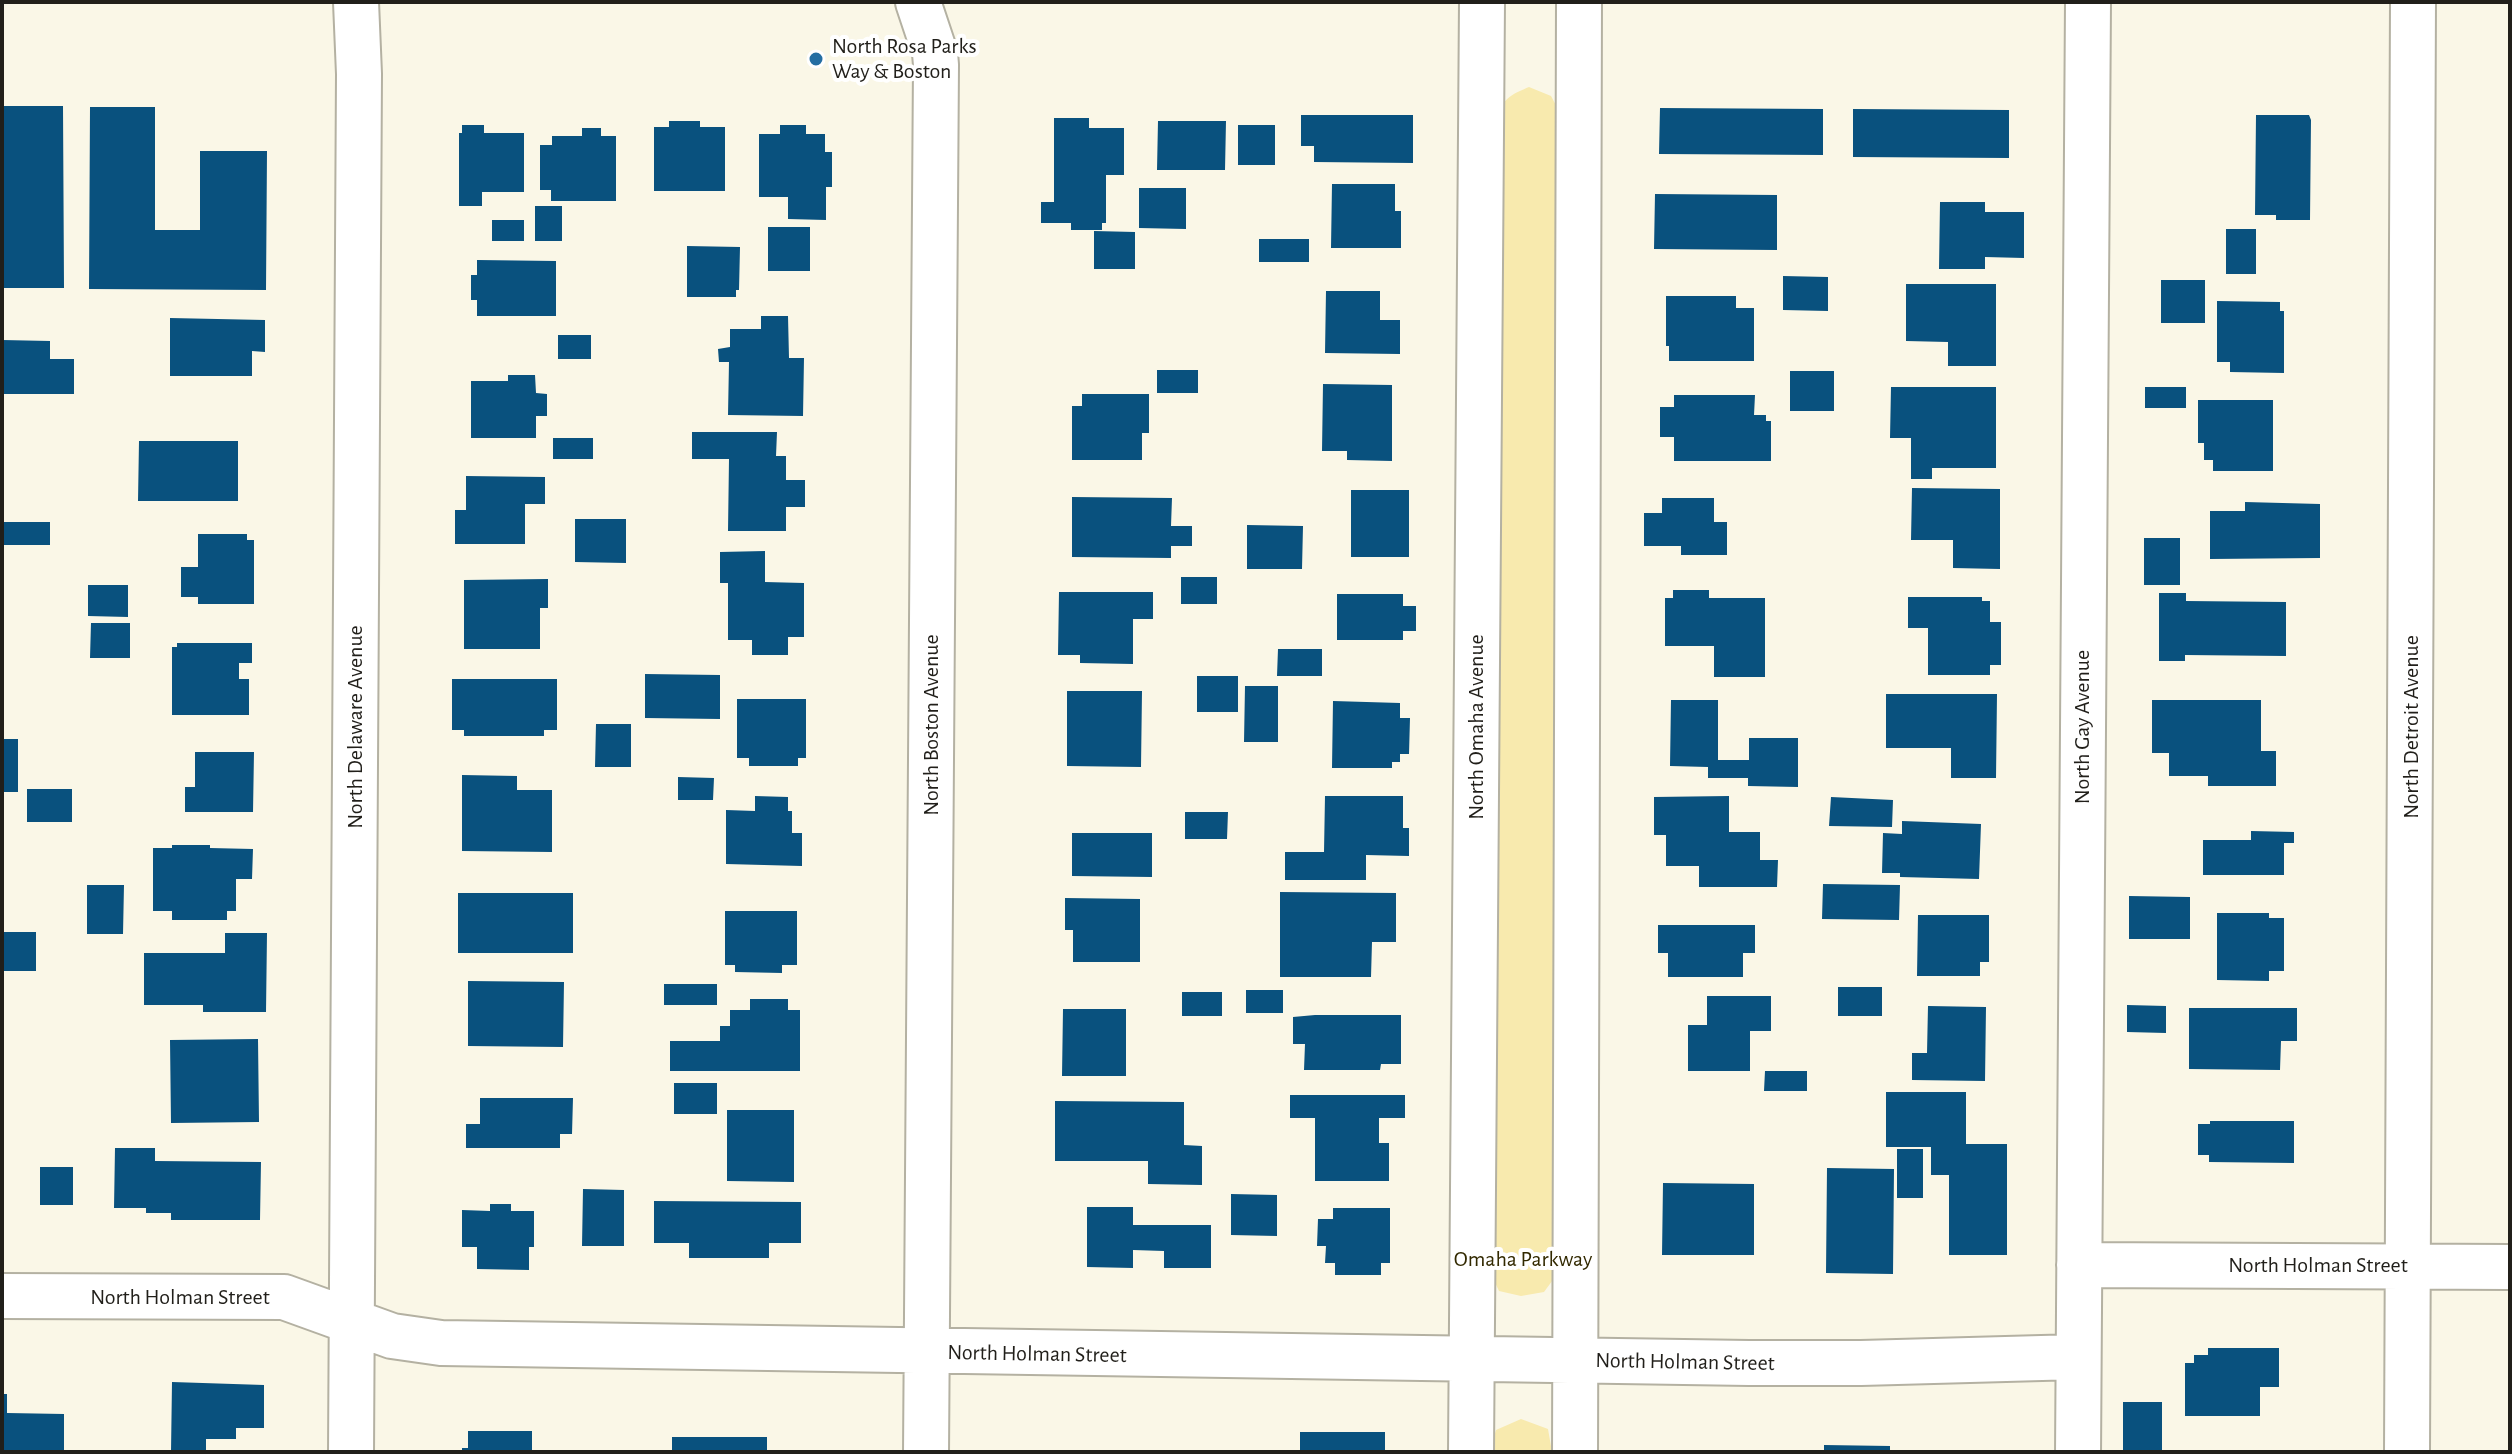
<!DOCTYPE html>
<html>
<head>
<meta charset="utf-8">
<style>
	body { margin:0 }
	#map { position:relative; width:2512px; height:1454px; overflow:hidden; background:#faf7e7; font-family:"Alegreya Sans",sans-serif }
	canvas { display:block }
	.frame { position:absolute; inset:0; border:4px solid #211f1a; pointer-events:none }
</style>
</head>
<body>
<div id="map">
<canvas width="2512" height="1454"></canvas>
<div class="frame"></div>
</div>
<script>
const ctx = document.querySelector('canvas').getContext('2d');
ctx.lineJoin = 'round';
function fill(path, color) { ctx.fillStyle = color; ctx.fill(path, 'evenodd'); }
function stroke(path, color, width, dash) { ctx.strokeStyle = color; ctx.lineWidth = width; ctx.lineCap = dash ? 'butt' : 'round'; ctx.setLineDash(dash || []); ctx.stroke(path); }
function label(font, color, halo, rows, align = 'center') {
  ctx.font = font + ' "Alegreya Sans",sans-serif'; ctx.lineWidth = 8; ctx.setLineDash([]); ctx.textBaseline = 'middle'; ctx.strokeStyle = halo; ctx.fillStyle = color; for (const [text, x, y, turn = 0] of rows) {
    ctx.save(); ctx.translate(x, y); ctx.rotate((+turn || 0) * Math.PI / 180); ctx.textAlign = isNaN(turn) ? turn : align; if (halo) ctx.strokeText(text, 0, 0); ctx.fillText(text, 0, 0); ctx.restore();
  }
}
fill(new Path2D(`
	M1529,87L1551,96L1559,111L1558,1273L1544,1292L1521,1296L1499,1291L1489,1270L1499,111C1506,96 1515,93 1529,87Z
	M1521,1419L1548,1429L1552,1452H1489L1496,1430Z`), '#f8eaae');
fill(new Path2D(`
	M2,106H63L64,288H2Z
	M90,107H155V230H200V151H267L266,290L89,289Z
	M1660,108L1823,109V155L1659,154Z
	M1853,109L2009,110V158L1853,157Z
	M1301,115H1413V163L1314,162V146H1301Z
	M2256,115H2309L2311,120L2310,220H2276V215H2255Z
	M1054,118H1089V128H1124V175H1106V223H1102V230H1071V223H1041V202H1054Z
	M669,121H700V127H725V191H654V127H669Z
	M1158,121H1226L1225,170H1157Z
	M462,125H484V133H524V192H482V206H459V133H462Z
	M780,125H806V134H825V152H832V187H826V220L788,219V197H759V134H780Z
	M1238,125H1275V165H1238Z
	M582,128H601V136H616V201H551V190H540V145H552V136H582Z
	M1332,184H1395V211H1401V248H1331Z
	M1139,188H1186V229L1139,228Z
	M1655,194L1777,195V250L1654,249Z
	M1940,202H1985V212H2024V258L1985,257V269H1939Z
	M535,206H562V241H535Z
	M492,220H524V241H492Z
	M768,227H810V271H768Z
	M2226,229H2256V274H2226Z
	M1094,231L1135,232V269H1094Z
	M1259,239H1309V262H1259Z
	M687,246L740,247L739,290H736V297H687Z
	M477,260L556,261V316H477V300H471V275H477Z
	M1783,276L1828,277V311L1783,310Z
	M2161,280H2205V323H2161Z
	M1906,284H1996V366H1948V342L1906,341Z
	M1326,291H1380V320H1400V354L1325,353Z
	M1666,296H1736V308H1754V361H1669V346H1666Z
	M2217,301L2280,302V311H2284V373L2230,372V362H2217Z
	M761,316H788L789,358H804L803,416L728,415L729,362H719L718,349L730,347V329H761Z
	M170,318L265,320V352L252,351V376H170Z
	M558,335H591V359H558Z
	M2,340L50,341V359H74V394H2Z
	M1157,370H1198V393H1157Z
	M1790,371H1834V411H1790Z
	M508,375H535L536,393L547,394V416H536V438H471V381H508Z
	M1323,384L1392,385V461L1347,460V451H1322Z
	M1891,387H1996V468H1932V479H1911V438H1890Z
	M2145,387H2186V408H2145Z
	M1082,394H1149V433H1142V460H1072V406H1082Z
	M1674,395H1755L1754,415H1766V421H1771V461H1674V437H1660V407H1674Z
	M2198,400H2273V471H2213V460H2204V443H2198Z
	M692,432H777L776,456H786V480H805V507H786V531H728L729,459H692Z
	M553,438H593V459H553Z
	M139,441H238V501H138Z
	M466,476L545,477V504H525V544H455V510H466Z
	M1912,488L2000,489V569L1953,568V540H1911Z
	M1351,490H1409V557H1351Z
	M1072,497L1172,498L1171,526H1192V546H1171V558L1072,557Z
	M1662,498H1714V522H1727V555H1681V546H1644V513H1662Z
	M2245,502L2320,504V558L2210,559V511H2245Z
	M575,519H626V563L575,562Z
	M2,522H50V545H2Z
	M1247,525L1303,526L1302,569H1247Z
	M198,534H247V540H254V604H198V597H181V567H198Z
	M2144,538H2180V585H2144Z
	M765,551V582L804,583V637H788V655H752V640H728V583H720V552Z
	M1181,577H1217V604H1181Z
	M548,579V608H540V649H464V580Z
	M88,585H128V617L88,616Z
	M1673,590H1709V598H1765V677H1714V646H1665V598H1673Z
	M1059,592H1153V619H1133V664L1080,663V655H1058Z
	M2159,593H2186V601L2286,602V656L2185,655V661H2159Z
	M1337,594H1403V606H1416V631H1403V640H1337Z
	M1908,597H1982V601H1990V622H2001V665H1990V675H1928V628H1908Z
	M91,623H130V658H90Z
	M177,643H252V663H239V679H249V715H172V647H177Z
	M1278,649H1322V676H1277Z
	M645,674L720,675V719L645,718Z
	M1197,676H1238V712H1197Z
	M452,679H557V730H544V736H464V730H452Z
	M1245,686H1278V742H1244Z
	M1067,691H1142L1141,767L1067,766Z
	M1886,694H1997L1996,778H1951V748H1886Z
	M737,699H806V758H798V766H749V758H737Z
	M1671,700H1718V760H1749V738H1798V787L1748,786V778H1708V767L1670,766Z
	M2152,700H2261V751H2276V786H2208V776H2169V753H2152Z
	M1333,701L1400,703V718H1410L1409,754H1400V762H1392V768H1332Z
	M596,724H631V767H595Z
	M2,739H18V792H2Z
	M195,752H254L253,812H185V787H195Z
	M462,775L517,776V790H552V852L462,851Z
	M678,777L714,778L713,800H678Z
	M27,789H72V822H27Z
	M755,796L788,797V811H792V833H802V866L726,864V810L755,811Z
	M1325,796H1403V828H1409V856L1366,855V880H1285V852H1324Z
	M1729,796V832H1760V860H1778L1777,887H1699V866H1666V835H1654V797Z
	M1831,797L1893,800L1892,827L1829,826Z
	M1185,812H1228L1227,839H1185Z
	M1902,821L1981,824L1979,879L1900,877V873H1882L1883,833L1902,834Z
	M2251,831L2294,832V843H2284V875H2203V840H2251Z
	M1072,833H1152V877L1072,876Z
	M172,845H210V848L253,849L252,879H236V911H227V920H172V911H153V848H172Z
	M1823,884L1900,885L1899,920L1822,919Z
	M87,885H124L123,934H87Z
	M1280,892L1396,893V942H1372L1371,977H1280Z
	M458,893H573V953H458Z
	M2129,896L2190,897V939H2129Z
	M1065,898L1140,899V962H1073V930H1065Z
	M725,911H797V965H782V973L735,972V965H725Z
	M2217,913H2269V918H2284V971H2269V981L2217,980Z
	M1918,915H1989V962H1980V976H1917Z
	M1658,925H1755V953H1743V977H1668V953H1658Z
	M2,932H36V971H2Z
	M225,933H267L266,1012H203V1005H144V953H225Z
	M468,981L564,982L563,1047L468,1046Z
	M664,984H717V1005H664Z
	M1838,987H1882V1016H1838Z
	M1246,990H1283V1013H1246Z
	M1182,992H1222V1016H1182Z
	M1707,996H1771V1031H1750V1071H1688V1025H1707Z
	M750,999H788V1010H800V1071H670V1041H720V1026H730V1010H750Z
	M2127,1005L2166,1006V1033L2127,1032Z
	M1928,1006L1986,1007L1985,1081L1912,1080V1053H1927Z
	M2189,1008H2297V1041H2281L2280,1070L2189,1069Z
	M1063,1009H1126V1076H1062Z
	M1315,1015H1401V1064H1381L1380,1070H1304L1305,1044H1293V1017Z
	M258,1039L259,1122L171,1123L170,1040Z
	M1765,1071H1807V1091H1764Z
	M674,1083H717V1114H674Z
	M1886,1092H1966V1144H2007V1255H1949V1175H1931V1147H1886Z
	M1290,1095H1405V1118H1379V1143H1389V1181H1315V1118H1290Z
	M480,1098H573L572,1134H560V1148H466V1124H480Z
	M1055,1101L1184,1102V1145L1202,1146V1185L1148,1184V1161H1055Z
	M727,1110H794V1182L727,1181Z
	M2210,1121H2294V1163L2209,1162V1155H2198V1124H2210Z
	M115,1148H155V1161L261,1162L260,1220H171V1213H146V1208H114Z
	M1897,1149H1923V1198H1897Z
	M40,1167H73V1205H40Z
	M1827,1168L1894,1169L1893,1274L1826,1273Z
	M1663,1183L1754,1184V1255H1662Z
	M583,1189L624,1190V1246H582Z
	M1231,1194L1277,1195V1236L1231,1235Z
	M654,1201L801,1202V1243H769V1258H689V1243H654Z
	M490,1204H511V1211H534V1247H529V1270L477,1269V1247H462V1210L490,1211Z
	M1087,1207H1133V1225H1211V1268H1164V1251L1133,1250V1268L1087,1267Z
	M1333,1208H1390V1263H1381V1275H1335V1263H1325L1326,1246H1317L1318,1219H1333Z
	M2208,1348H2279V1387H2260V1416H2185V1363H2194V1355H2208Z
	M172,1382L264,1385V1428H236V1439H206V1452H171Z
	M2,1394H7V1413L64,1414V1452H2Z
	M2123,1402H2162V1452H2123Z
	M468,1431H532V1452H462V1448H468Z
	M1300,1432H1385V1452H1300Z
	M672,1437H767V1452H672Z
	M1824,1445L1890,1446V1452H1824Z`), '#09517e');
const minor = new Path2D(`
	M918,2L935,53L936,65L926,1452
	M2079,1265L2510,1267
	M2,1296L284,1297L392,1336L441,1343L1749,1363H1861L2078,1357
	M351,1452L359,74L356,2
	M1471,1452L1482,2
	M1575,1452L1579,2
	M2078,1452L2088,2
	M2407,1452L2413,2`);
stroke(minor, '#b4b1a2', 48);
stroke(minor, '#fff', 44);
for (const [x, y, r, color] of [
	[816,59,8,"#256ea2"]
]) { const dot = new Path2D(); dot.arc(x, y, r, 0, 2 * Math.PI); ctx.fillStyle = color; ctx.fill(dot); stroke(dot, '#fff', 3); }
label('22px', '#211f1a', '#fff', [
	["North Rosa Parks",832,46],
	["Way & Boston",832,71]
], 'left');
label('22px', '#211f1a', '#fff', [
	["North Boston Avenue",931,725,-90],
	["North Delaware Avenue",355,727,-90],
	["North Omaha Avenue",1476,727,-90],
	["North Gay Avenue",2082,727,-90],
	["North Detroit Avenue",2411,727,-90],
	["North Holman Street",2318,1265],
	["North Holman Street",180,1297],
	["North Holman Street",1037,1354,1],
	["North Holman Street",1685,1362,1]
]);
label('22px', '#322900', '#fff', [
	["Omaha Parkway",1523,1259]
]);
</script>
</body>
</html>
